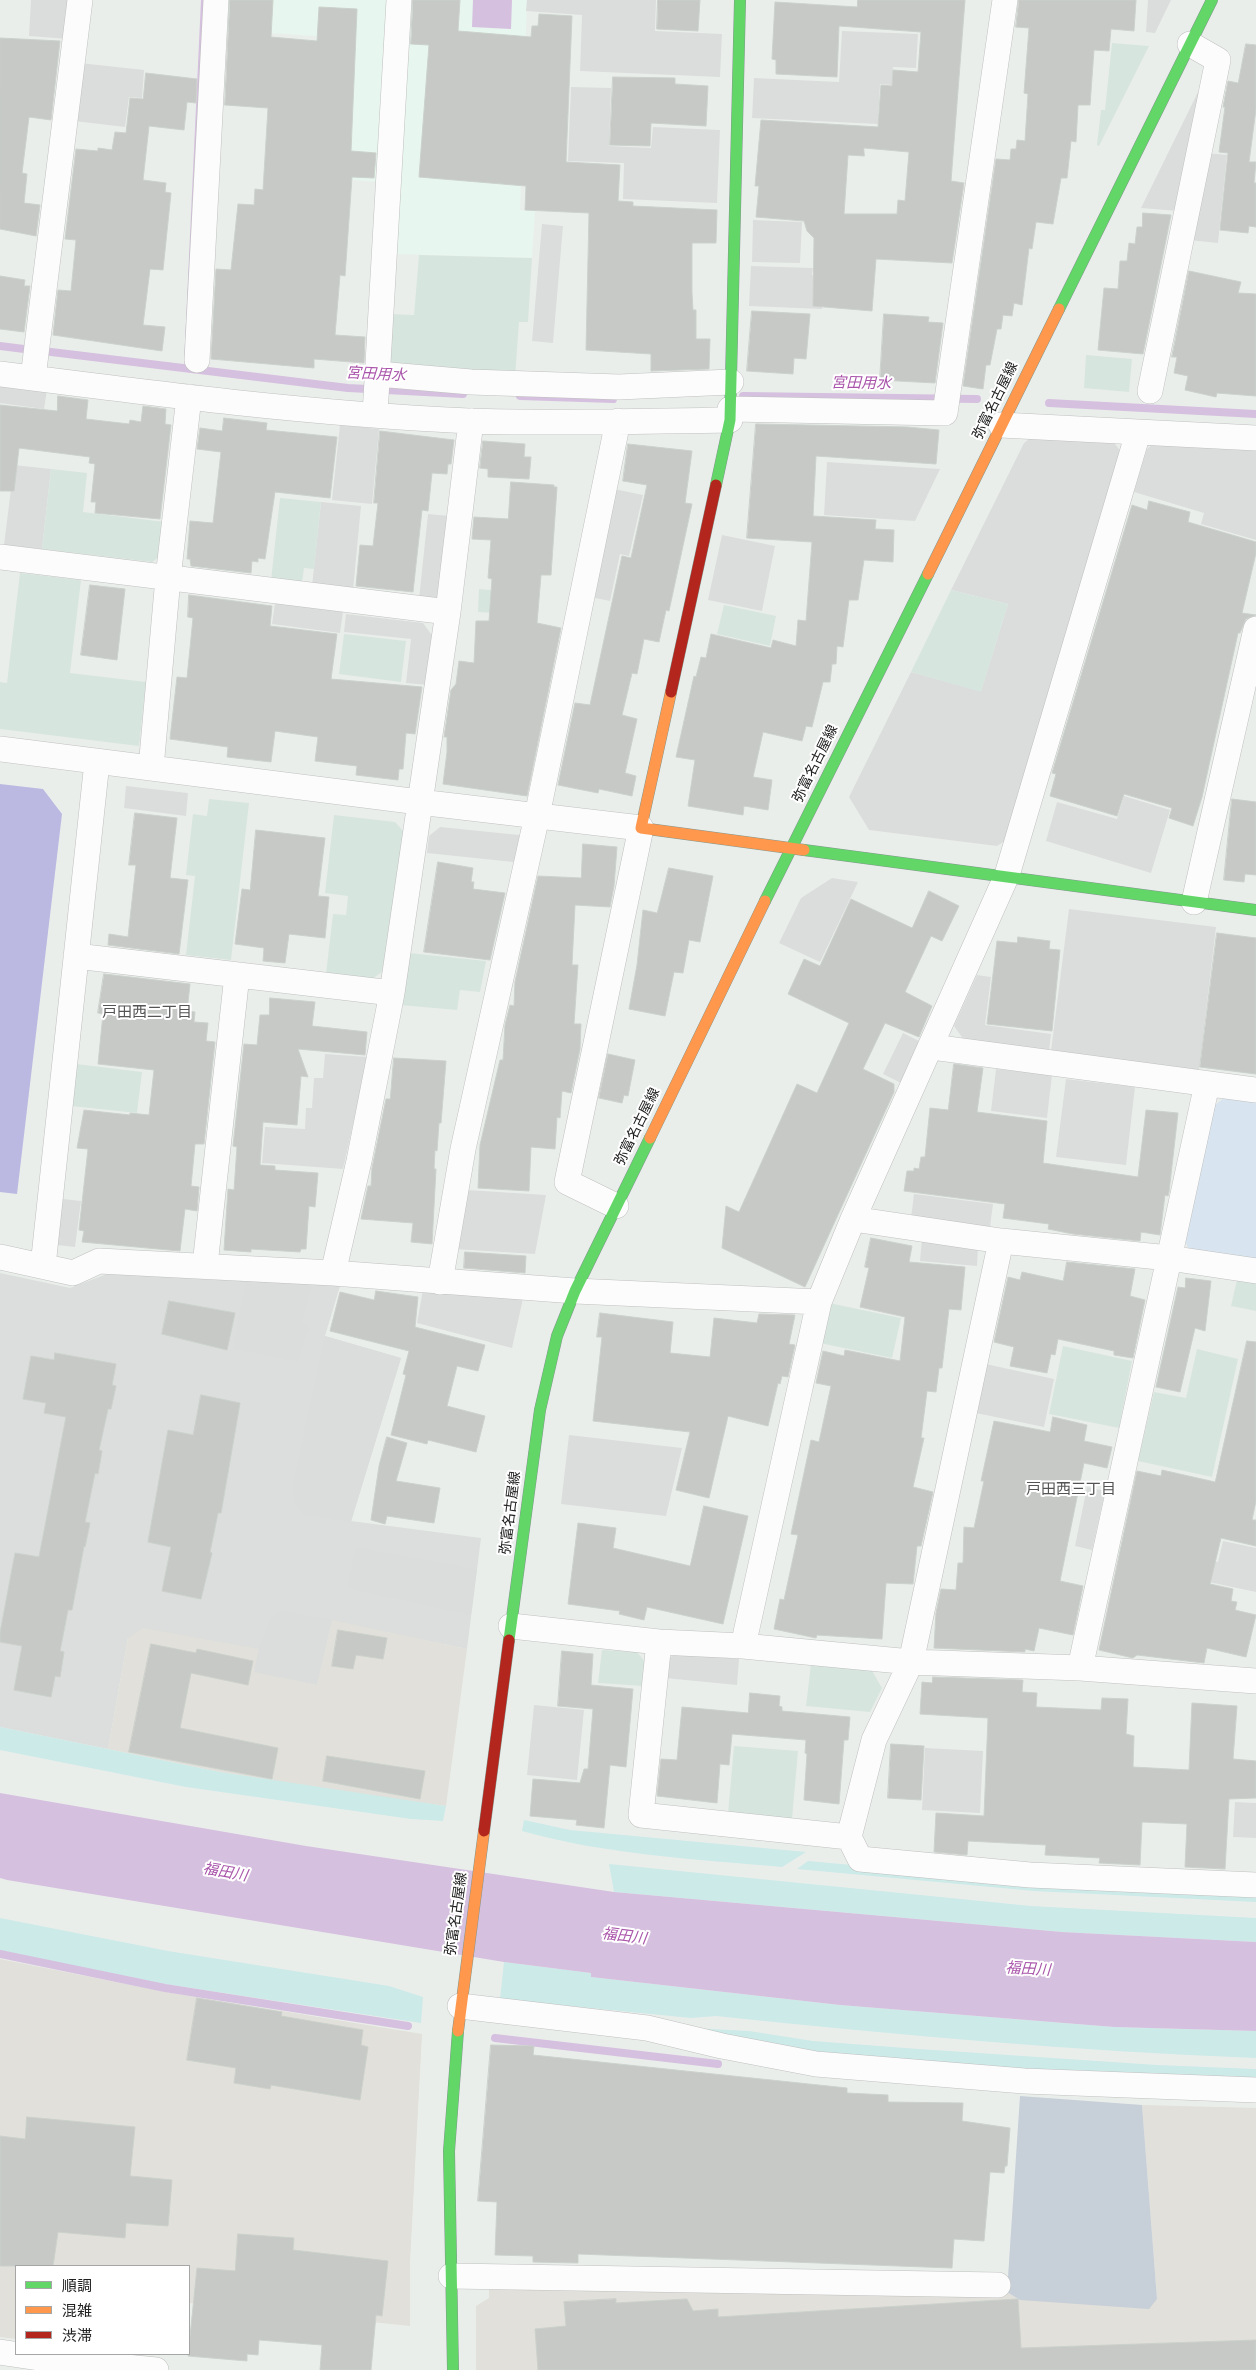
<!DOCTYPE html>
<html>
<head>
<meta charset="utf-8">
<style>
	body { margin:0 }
	#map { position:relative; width:1256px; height:2370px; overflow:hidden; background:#eaeeeb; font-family:"Roboto Condensed","Noto Sans JP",sans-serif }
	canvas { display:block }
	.legend { position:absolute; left:15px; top:2265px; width:175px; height:90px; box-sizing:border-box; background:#fff; border:1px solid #a6a6a6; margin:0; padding:6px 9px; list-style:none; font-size:15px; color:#212121 }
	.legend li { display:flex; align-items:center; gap:10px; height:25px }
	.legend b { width:25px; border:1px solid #a6a6a6 }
</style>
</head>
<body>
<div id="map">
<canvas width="1256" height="2370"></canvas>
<ul class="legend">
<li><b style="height:6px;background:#63d668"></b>順調</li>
<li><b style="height:6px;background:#ff974d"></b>混雑</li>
<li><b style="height:6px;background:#b3261e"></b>渋滞</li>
</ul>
</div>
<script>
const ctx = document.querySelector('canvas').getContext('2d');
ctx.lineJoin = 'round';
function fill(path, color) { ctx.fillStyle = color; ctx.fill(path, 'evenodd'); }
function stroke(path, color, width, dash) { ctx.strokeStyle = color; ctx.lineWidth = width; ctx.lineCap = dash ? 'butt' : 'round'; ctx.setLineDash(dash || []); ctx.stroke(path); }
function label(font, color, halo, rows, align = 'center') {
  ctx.font = font + ' "Roboto Condensed","Noto Sans JP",sans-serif'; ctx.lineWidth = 4; ctx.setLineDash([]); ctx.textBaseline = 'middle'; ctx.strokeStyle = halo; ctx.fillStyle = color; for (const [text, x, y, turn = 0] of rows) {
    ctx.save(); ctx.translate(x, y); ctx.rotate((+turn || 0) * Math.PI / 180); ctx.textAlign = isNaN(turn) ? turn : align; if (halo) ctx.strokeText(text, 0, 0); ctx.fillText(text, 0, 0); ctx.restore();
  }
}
fill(new Path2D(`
	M0,1273L70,1288L107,1274L340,1286L325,1336L401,1358L351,1521L481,1538L467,1649L332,1621L317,1685L128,1638L108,1749L0,1727Z`), '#dbdedc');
fill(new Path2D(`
	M332,1620L467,1649L446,1806L337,1791L220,1772L108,1749L128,1638L143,1628L259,1649L254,1671L317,1685Z
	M0,1959L166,1992L422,2034L410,2262V2326L189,2303V2266H16V2339L0,2337Z
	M1142,2105L1256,2108V2370H476V2306L489,2298V2282L1007,2292L1020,2300L1157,2299Z`), '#e1e0da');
fill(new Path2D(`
	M223,0H392L380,182L307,177L316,36L221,30Z
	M407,0H527L520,210L535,211L532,258L393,254Z`), '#e7f6ee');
fill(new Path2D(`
	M31,0H73L68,39L29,36Z
	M527,0H656L655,31L722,34L720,77L580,71L582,15L526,11Z
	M1148,0H1171L1155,33L1146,32Z
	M842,31L918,34L916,68L893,67L892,85L880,84L878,124L752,118L754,78L839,82Z
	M80,63L144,70L142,98L129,97L125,127L74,121Z
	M571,87L611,88L609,146L651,148L653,127L720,130L717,203L623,199L624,163L568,161Z
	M1198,92L1204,93L1178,211L1141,208Z
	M1207,153L1227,155L1218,243L1189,240Z
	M753,220L802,222L800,263L752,262Z
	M542,224L563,226L553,343L532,341Z
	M751,266L813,268L812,275L823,276L822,309L749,306Z
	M0,384L47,390L44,409L0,403Z
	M340,425L379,429L372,504L332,500Z
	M1033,436L1112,440L1122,453L1008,839L997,846L869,830L849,797L911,672L981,691L1008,604L951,590L1024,443Z
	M1158,440L1256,445V540L1201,524L1204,513L1134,492L1147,449Z
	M827,462L940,469L915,521L824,515Z
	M14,465L51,469L42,549L4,545Z
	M614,489L643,495L629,556L620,554L610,601L590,597Z
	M321,502L361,506L353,590L312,586Z
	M428,514L449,516L440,596L433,601L419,599Z
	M722,535L775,546L762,611L708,600Z
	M275,603L343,612L340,633L272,624Z
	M346,614L423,623L434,638L429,685L406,683L411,639L344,632Z
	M126,786L188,793L186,816L124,808Z
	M1124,796L1170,810L1151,873L1046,841L1057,802L1117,819Z
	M440,827L529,836L523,863L427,853L429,836Z
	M832,878L858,882L820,962L779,943L801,898Z
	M1069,909L1216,927L1199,1070L1051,1051Z
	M977,975L991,977L985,1025L1051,1034L1049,1051L964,1040L954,1026Z
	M903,1033L921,1042L901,1083L883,1074Z
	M325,1054L368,1057L343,1169L262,1163L265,1127L305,1129L306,1108H312L314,1078H323Z
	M996,1069L1052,1075L1047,1118L991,1111Z
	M1066,1079L1135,1087L1126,1165L1056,1157Z
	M467,1190L546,1195L535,1254L454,1249Z
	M914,1194L993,1204L990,1227L911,1218Z
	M63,1199L81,1201L75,1247L57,1245Z
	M922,1238L978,1246L977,1266L920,1261Z
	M246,1281L312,1284L302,1322L309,1326L298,1362L233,1349Z
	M423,1290L524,1294L512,1348L417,1323Z
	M325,1336L401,1358L351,1522L304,1515L295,1503L292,1490Z
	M986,1364L1054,1379L1044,1427L976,1413Z
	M569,1435L682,1448L666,1516L561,1504Z
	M1087,1487L1105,1491L1092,1550L1075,1546Z
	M1223,1541L1256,1548V1592L1190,1578L1195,1557L1218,1562Z
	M356,1547L477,1569L471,1615L347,1588Z
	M281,1611L332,1620L317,1685L254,1672L259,1649L271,1617Z
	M675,1654L739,1659L737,1685L665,1678L667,1660Z
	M534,1705L584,1710L577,1780L527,1775Z
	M925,1748L983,1751L980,1813L922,1810Z
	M1235,1802L1256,1803V1838L1233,1837Z`), '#dbdddc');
fill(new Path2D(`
	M1112,43L1149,46L1099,146L1097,145L1101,110H1105Z
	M419,255L532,258L528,322H519L515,377L385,369L389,314L414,315Z
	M1086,355L1132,359L1129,392L1084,388Z
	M51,469L87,473L83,512L165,522L161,556L152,562L42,549Z
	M280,498L321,502L314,569L304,568L302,583L271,580Z
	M20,573L81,580L70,673L146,682L139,746L0,729V682L7,683Z
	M479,589L526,593L525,615L478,612Z
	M951,590L1008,604L981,692L911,672Z
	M724,605L776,616L770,646L717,634Z
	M344,634L406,641L401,682L339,674Z
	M209,799L249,803L231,960L186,955L195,876L186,875L193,814L207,816Z
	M334,815L395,822L406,834L382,972L372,979L326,974L333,914L346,915L348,896L325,893Z
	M409,953L486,961L480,992L460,990L457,1010L400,1005Z
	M76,1064L142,1072L137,1113L71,1106Z
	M1237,1280L1256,1283V1311L1231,1306Z
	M829,1303L901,1318L892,1358L820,1343Z
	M1063,1346L1132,1361L1119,1428L1049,1414Z
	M1197,1349L1238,1359L1212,1477L1138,1461L1154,1392L1186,1398Z
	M602,1650L637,1652L645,1662L643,1686L598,1683Z
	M811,1664L871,1669L882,1688L870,1712L806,1706Z
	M734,1746L798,1751L792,1819L728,1814Z`), '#d7e5df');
fill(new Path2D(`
	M0,1727L220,1772L446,1806L443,1821L411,1819L186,1787L0,1750Z
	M524,1820L570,1830L806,1852L782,1867C695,1859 607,1855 522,1831Z
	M808,1861L1028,1881L1256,1893V1902L1034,1891L797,1869Z
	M609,1864L1031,1906L1256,1918V1942L1062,1932L614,1892Z
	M0,1918L168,1951L389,1986L423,1997L421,2023L165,1984L0,1951Z
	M504,1962L591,1973V1977L840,2005L1114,2027L1256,2031V2058C1075,2051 896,2035 716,2016L691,2018L500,1999Z
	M691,2028L749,2031L813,2041L919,2049L1157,2065L1256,2069V2081L1040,2072L788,2052Z`), '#cceae8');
fill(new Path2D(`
	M1020,2096L1142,2105L1157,2299L1149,2309L1020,2300L1007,2292Z`), '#c7cfd8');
fill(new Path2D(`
	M1225,1097L1256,1102V1260L1189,1250L1184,1238L1215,1105Z`), '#d8e5f1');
fill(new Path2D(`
	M0,784L43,789L62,814L17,1194L0,1192Z`), '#bbb9e1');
fill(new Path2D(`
	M201,0H205L189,365L184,363Z
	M473,0H512L511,29L472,27Z
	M0,1793L306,1846L614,1892L1062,1932L1256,1942V2031L1114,2027L840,2005L591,1977V1973L504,1962L7,1880L0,1878Z`), '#d6c0df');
stroke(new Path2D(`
	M0,346L32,350
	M43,351L348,388L463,394
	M520,396L613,399
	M743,396L977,399
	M1049,403L1256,414
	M0,1954L165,1988L408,2026
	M495,2038L718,2064`), '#d6c0df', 8);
const building = new Path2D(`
	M230,0H273L271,37L317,41L319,7L357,9L351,151L376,153L374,178L352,177L345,276L340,275L335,335L365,337L364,363L314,359V368L211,359L216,269L231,270L238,204L254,205L255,189L263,190L268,108L225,105Z
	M413,0H460L458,31L531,37L532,26H538L539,14L572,16L566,162L620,165L618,201L633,202V206L717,210L716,243H692V293L693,310H696V339H710L709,369L651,371V354L586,350L589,213L525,210L526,186L419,177L429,45L411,44Z
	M658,0H700L698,31L657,29Z
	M858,0H965L951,181L964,183L952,263L876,259L872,311L813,306L814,238L807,231L804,221L756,217L759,186H755L761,120L878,127L881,85L892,86L893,70L918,72L921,32L839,26L837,77L776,74V60L772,59L775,2L857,7ZM864,148L909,152L905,201L898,200L897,214H844L848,155L864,156Z
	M1019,0H1136L1134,31L1111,29L1109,51L1094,50L1090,105H1078L1076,142L1071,141L1067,178H1061L1053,224L1036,222L1032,249L1029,248L1022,305L1014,303L1012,316L1003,315L1001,329H997L990,365H986L983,389L963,386L996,159L1010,160L1011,149H1016L1017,140L1025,141L1028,94L1024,93L1029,28L1016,27Z
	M0,38L60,41L51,120L29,117L22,173L27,174L24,203L40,205L36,236L0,229Z
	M1246,44L1256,45V109L1249,162H1256L1254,183H1256V227L1249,226L1248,233L1220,230L1228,153L1219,152L1225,107H1223L1228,81L1238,83Z
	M146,73L197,79L196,103L187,102L184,130L149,126L143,180L166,183L165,192L171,193L163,270L150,269L143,325L165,327L162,351L53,335L58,290L71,291L76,240L65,239L76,149L98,151V148L112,150L115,132L126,133L130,98L143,99Z
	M613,77L675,78V84L708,86L706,126L651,123L650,146L610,145Z
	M1143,213L1171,215L1143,354L1098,350L1104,288L1118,289L1120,261H1127L1129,243L1135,244L1137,227H1142Z
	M1189,271L1241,282L1238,293L1256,294V396L1217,393L1216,397L1185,390L1188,376L1174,373L1177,357H1172Z
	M0,276L25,280L24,286H30L24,332L0,329Z
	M752,311L810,314L806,359L794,358L793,374L747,371Z
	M884,314L929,317L928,322L943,323L935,383L880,380Z
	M58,396L88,400L86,419L129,424L130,420L141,422L143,406L166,409L165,424L171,425L160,519L95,513L96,502H91L95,464L89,463L90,457L19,448L14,491H0V405L57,411Z
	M224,418L267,423L266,430L337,437L330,498L275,492L265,559L258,558V562L252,561L251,573L191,566L190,559H187L190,521L213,523L221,452L197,449L200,428L222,431Z
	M756,424L907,427L939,430L936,464L816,456L813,516L876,520L875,529L894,530L893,562L864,560L858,600H849L843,647L837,646L836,664H832L830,682H823L812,727L806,726L802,741L763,732L753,777L772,780L768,810L744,806L743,815L688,806L695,760L676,757L694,676L696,677L701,657L706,658L711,634L771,648L773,640L796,646L798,620L806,621L812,542L747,538Z
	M380,431L454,440L451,464H448L447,474L432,473L428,511L422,510L413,592L356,586L360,545L373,546L378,503H374Z
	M483,441L525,444L524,457H531L529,479L488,477V469L480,468Z
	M628,444L692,451L685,503L692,504L669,611L666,610L659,642L644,639L637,674L632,673L622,715L637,719L625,773L636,776L632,796L599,789L598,793L558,785L575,703L590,705L622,556L631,558L647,485L623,481Z
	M511,482L554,485V487H557L551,575H541L537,623L561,628L527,796L443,784L447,752V737H444L451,690L456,684L459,661L474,663L476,621H489L492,579L488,578L491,540L472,539L474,517L508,519Z
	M1149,501L1190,512L1188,522L1256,542V553L1242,613L1256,615L1246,619L1240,633H1238L1202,797L1193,826L1169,818L1172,808L1124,794L1117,816L1050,796L1056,774L1052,773L1132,505L1147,510Z
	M90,585L125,589L117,660L81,655Z
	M189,595L272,606L270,626L337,634L331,679L422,687L415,734L406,733L403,769H399L398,780L356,775L357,766L315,761L318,737L275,731L271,762L227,757L228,747L170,739L177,677L187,678L193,618L188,617Z
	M1232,799L1256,802V875L1245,874L1244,882L1224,880Z
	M135,813L177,818L170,878L188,880L179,954L108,945L109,934L128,937L136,865H129Z
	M256,830L325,838L318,896L329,897L325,938L289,934L285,963L263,961L264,948L235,944L242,889L250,890Z
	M583,844L617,847L614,886L610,907L575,905L572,965H578L574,1024H581L580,1049L571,1093L562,1091L560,1118L557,1117L555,1149L531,1147L529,1191L478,1188L480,1145L500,1060H503L505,1025L510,1005L514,1006L515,982L538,876L581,878Z
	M438,862L473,868L471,882H474L473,889L505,893L490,960L424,952Z
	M669,868L713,876L700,942L689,940L683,973L674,972L665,1016L629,1009L637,965L643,910L657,913Z
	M929,891L959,906L942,941L931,936L905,992L932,1006L919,1037L885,1023L863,1069L894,1084V1092L805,1287L722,1248L726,1206L739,1212L797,1084L817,1093L849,1023L788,994L804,959L820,966L851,899L912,928Z
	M1217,933L1256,938V1074L1200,1067Z
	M1018,937L1050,941L1049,949L1060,950L1052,1031L987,1024L997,941L1017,943Z
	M104,974L190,984L187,1011L195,1012L194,1022L208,1023L206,1041L215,1042L204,1144H195L191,1186L199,1187L197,1211L185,1209L180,1251L82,1242L84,1231L79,1230L88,1149L77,1148L84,1110L130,1115V1113L149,1115L154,1070L98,1064L103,1014L98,1013Z
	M270,998L315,1002L312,1026L367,1032L365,1055L298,1049L308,1077L301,1076L297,1125L263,1122L260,1165L275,1166V1170L318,1173L315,1207L309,1206L306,1249H301L300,1252L251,1249V1252L224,1250L228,1189L234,1190L237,1147L233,1146L244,1044L257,1045L260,1015H269Z
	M608,1054L635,1060L628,1096L624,1095L622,1103L599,1098Z
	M394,1058L446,1061L441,1123H439L437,1151L435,1150L434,1169H436L432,1244L411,1242L413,1223L361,1219L368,1186H371L372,1168L386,1099H390Z
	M954,1064L983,1068L977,1112L1047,1121L1043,1163L1138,1177L1146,1110L1178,1113L1169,1192L1168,1196L1165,1195L1160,1235L1141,1232L1140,1241L1073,1234L1048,1229L1049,1224L1003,1218L1005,1204L904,1191L907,1171H914V1168L919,1169L921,1157H925L930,1108L948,1110Z
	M871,1238L912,1246L909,1262L965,1267L961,1310L949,1309L942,1368H939L936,1392L927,1391L921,1438H924L913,1487L933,1492L921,1546H917L913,1584L886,1583L882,1639L817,1635L816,1638L774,1629L780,1599L784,1600L798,1535L791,1534L811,1440L819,1442L831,1386L816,1383L823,1351L844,1356L845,1350L900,1361L905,1317L860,1307L869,1268L865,1267Z
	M465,1252L526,1256L525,1273L464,1268Z
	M1067,1262L1135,1269L1130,1296L1145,1300L1133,1358L1114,1355V1351L1058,1339L1055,1355L1051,1354L1047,1373L1010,1366L1014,1347L994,1342L1008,1277L1020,1280L1022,1272L1063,1281Z
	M1186,1278L1211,1281L1205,1331L1195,1328L1180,1392L1156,1387L1178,1287L1185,1288Z
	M376,1291L418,1297L415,1327L485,1345L478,1371L457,1366L447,1406L485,1416L476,1452L428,1440L427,1444L391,1435L406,1375L403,1374L409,1351L330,1331L340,1292L374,1300Z
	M169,1301L235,1313L227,1350L162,1334Z
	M600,1313L673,1322L670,1353L710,1357L714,1318L757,1323L759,1314L795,1315L789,1344L795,1345L788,1377L782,1376L780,1384L778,1383L768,1426L728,1416L709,1498L676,1490L690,1432L593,1421L602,1337H597Z
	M1247,1341L1256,1342V1501L1252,1520H1256V1546L1221,1538L1210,1584L1233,1589L1231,1601L1237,1602L1235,1610L1256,1615L1246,1657L1207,1648L1204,1663L1137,1655L1133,1658L1099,1650L1137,1471L1161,1476L1162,1470L1215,1482Z
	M55,1353L116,1364L112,1385L116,1386L111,1409H108L99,1450L102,1451L98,1474L95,1473L85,1522L90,1523L85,1547L84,1546L72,1610H68L60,1651L64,1652L60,1677L55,1676L51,1697L14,1690L22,1646L0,1642V1633L15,1553L39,1557L66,1417L44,1413L46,1403L23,1399L31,1356L54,1360Z
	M201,1395L240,1403L221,1513H218L210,1552L212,1553L201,1599L162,1591L171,1547L148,1542L168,1430L193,1435Z
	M1053,1417L1087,1425L1084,1441L1112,1447L1107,1468L1084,1463L1060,1581L1083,1586L1073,1635L1039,1628L1034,1651L1025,1649V1652L934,1648L936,1613L941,1589L956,1590L958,1563H963L964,1527L974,1528L984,1481H981L994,1421L1050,1432Z
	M387,1437L407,1443L396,1481L440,1488L434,1523L387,1516L385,1524L371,1520L379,1466Z
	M704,1506L748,1516L723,1624L647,1607L644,1620L619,1614L620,1611L568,1604L578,1523L616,1528L613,1548L690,1566Z
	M338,1630L387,1638L383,1659L356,1655L353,1669L332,1666Z
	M151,1644L196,1653L197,1649L253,1661L248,1685L191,1673L180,1728L278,1748L272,1779L129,1752Z
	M562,1651L593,1654L591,1685L633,1689L626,1767L610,1765L604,1828L576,1825L577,1820L530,1816L533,1779L580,1783L584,1769H588L593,1709L558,1706Z
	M933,1677L1023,1680L1022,1692L1037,1693L1036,1707L1101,1710L1102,1698L1128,1699L1126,1734L1134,1736L1133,1767L1189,1770L1192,1703L1237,1706L1233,1759L1256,1761V1798L1229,1799L1225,1869L1185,1867L1187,1824L1142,1822L1140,1865L1099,1863L1100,1858L1045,1855L1046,1845L968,1841L967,1855L934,1852L936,1813L984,1816L988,1718L920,1714L922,1682L932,1683Z
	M750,1693L780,1696L779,1706L782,1707V1711L850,1717L848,1740H844L839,1804L804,1800L807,1754L805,1753L806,1740L732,1734L729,1765L720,1764L717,1803L657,1796L661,1759L677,1760L682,1707L748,1713Z
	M891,1744L924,1746L921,1800L888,1798Z
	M327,1756L425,1771L420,1799L323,1781Z
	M197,1998L282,2012L281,2016L363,2030L361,2045L368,2047L360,2100L271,2085L270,2089L234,2083L236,2068L187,2060Z
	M491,2045L534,2046L533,2055L847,2088V2093L888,2095V2102L963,2103L962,2121L1010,2128L1007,2166H1005L1004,2173L990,2172L984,2241L954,2239L952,2268L578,2254V2263L533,2262V2256L495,2255L497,2202L478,2201Z
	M27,2117L135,2127L130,2176L172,2180L168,2226L126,2223L125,2238L58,2232L53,2266H0V2136L25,2139Z
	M238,2234L294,2238L293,2250L388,2261L382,2316L376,2315L371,2370H320L322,2345L259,2340L258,2355L247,2354V2361L188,2356L197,2268L235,2271Z
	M616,2299V2303L687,2299L693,2311L718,2309V2317L1018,2299L1021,2348L1256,2340V2370H538L535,2329L566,2326L564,2302Z`);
fill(building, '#c6c9c6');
stroke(building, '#ccd1cc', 1);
const street = new Path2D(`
	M197,360L216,0
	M0,374C156,394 313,414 469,421C556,424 643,421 730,420
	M378,374L471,382L619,387L731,382
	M33,378L80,0
	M1150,391L1218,60L1190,44
	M730,409L945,413L1005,0
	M375,415L399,0
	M1001,425L1256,438
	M0,557L448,612
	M0,749L419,802L641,828L567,1182L616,1206
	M151,768L168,578L189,397
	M1194,902L1256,629
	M76,956L392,993
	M932,1047L1256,1090
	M853,1219L1001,1241L1169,1258L1256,1271
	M1001,1241L911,1662L874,1740L849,1837L860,1859L1030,1875L1256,1885
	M0,1257L73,1273L99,1261L333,1273L575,1291L819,1302
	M205,1265L237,975
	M43,1266L97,762
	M333,1273L359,1161L392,993L448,612L471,421
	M440,1282L463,1149L537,816L618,421
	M511,1626L659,1642L743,1646L911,1662L1080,1668L1256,1681
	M659,1642L641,1815L849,1837
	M743,1646L819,1302L853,1219L1007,875L1138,433
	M1080,1668L1207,1084
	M460,2006L647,2028L722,2046L816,2064L1024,2081L1256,2090
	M451,2276L998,2285
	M0,2352L46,2359L156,2370`);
const fast = new Path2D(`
	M1059,309L1212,0
	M716,485L730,420L740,0
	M804,850L1256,910
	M765,901L928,574
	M509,1640L540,1410L557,1336L575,1291L650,1138
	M453,2370L449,2151L458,2031`);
const slow = new Path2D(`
	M928,574L1059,309
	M671,692L641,828L804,850
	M650,1138L765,901
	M458,2031L484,1831`);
const jam = new Path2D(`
	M671,692L716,485
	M484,1831L509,1640`);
stroke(street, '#bfc0bf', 26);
stroke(fast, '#83988f', 12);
stroke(slow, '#83988f', 12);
stroke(jam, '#83988f', 12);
stroke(street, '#fcfcfc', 25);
stroke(fast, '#63d668', 11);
stroke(slow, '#ff974d', 11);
stroke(jam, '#b3261e', 11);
label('14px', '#212121', '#fff', [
	["弥富名古屋線",996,401,-64],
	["弥富名古屋線",816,764,-64],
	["弥富名古屋線",638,1127,-64],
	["弥富名古屋線",511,1513,-83],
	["弥富名古屋線",457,1914,-82]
]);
label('italic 15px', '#a954aa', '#fff', [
	["宮田用水",376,375,3],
	["宮田用水",861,384,1],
	["福田川",225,1873,10],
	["福田川",624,1937,7],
	["福田川",1028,1970,3]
]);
label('15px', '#545454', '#fff', [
	["戸田西二丁目",147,1013],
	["戸田西三丁目",1071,1490]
]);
</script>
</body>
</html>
